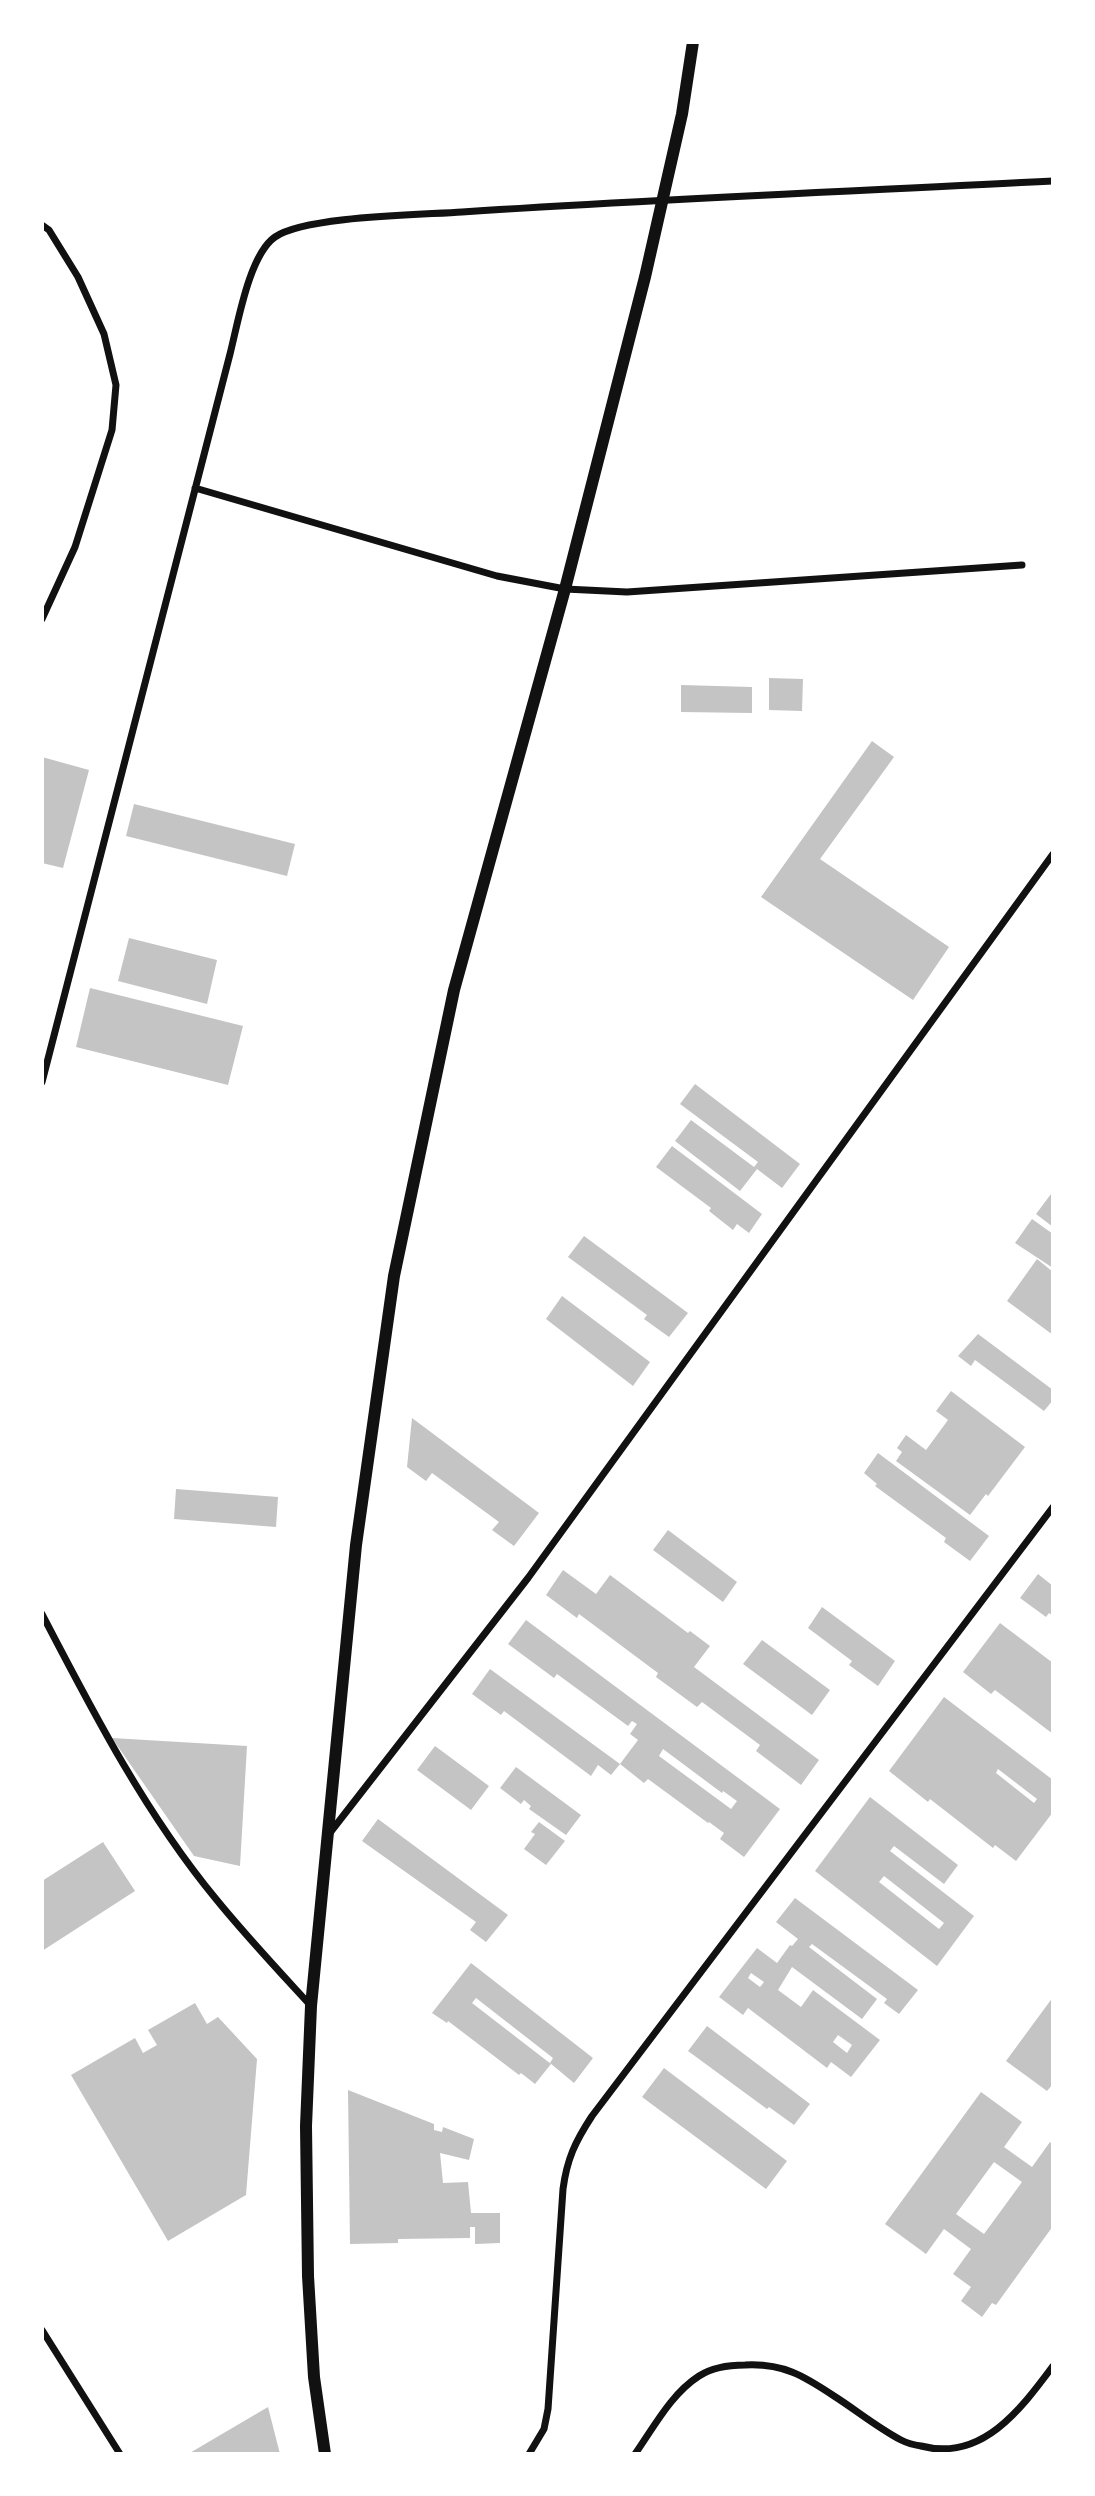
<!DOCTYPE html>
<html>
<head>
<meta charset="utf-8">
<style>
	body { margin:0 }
	#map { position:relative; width:1095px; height:2496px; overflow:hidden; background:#fff; font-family:Lato,sans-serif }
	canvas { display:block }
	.frame { position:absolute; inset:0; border:44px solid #fff; pointer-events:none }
</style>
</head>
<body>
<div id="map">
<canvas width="1095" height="2496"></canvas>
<div class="frame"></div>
</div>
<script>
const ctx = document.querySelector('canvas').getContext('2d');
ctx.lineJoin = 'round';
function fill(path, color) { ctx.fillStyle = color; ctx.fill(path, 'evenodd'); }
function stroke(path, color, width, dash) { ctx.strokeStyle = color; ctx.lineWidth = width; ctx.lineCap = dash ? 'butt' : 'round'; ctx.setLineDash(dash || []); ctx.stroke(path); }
fill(new Path2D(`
	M769,678L803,679L802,711L769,710Z
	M681,685L752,687V713L681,712Z
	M872,741L894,757L820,859L949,947L913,1000L761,897Z
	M42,757L89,770L63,868L42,863Z
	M134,804L295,844L287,876L126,836Z
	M129,938L217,960L207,1004L118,981Z
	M90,988L243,1026L228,1085L76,1047Z
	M695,1084L800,1164L782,1188L757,1169L740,1191L675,1141L691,1120L754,1167L758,1162L680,1104Z
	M672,1146L762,1214L749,1233L737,1224L733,1230L709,1211L711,1208L656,1167Z
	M1051,1194L1053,1195V1227L1036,1214Z
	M1032,1219L1053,1234V1268L1015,1243Z
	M584,1236L688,1313L669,1337L644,1319L647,1315L568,1257Z
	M1037,1259L1053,1272V1335L1007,1301Z
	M562,1296L650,1362L633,1386L546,1319Z
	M978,1334L1053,1390V1400L1044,1411L975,1360L971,1366L958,1356Z
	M951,1391L1025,1447L988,1496L986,1494L970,1515L896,1461L902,1452L897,1448L906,1435L926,1450L948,1420L936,1411Z
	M412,1418L539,1513L514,1546L492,1530L499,1522L432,1473L426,1481L407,1467Z
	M878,1453L989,1536L970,1561L944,1542L946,1538L875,1486L877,1484L864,1473Z
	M176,1489L278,1497L276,1527L174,1519Z
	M668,1530L737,1582L723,1602L653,1550Z
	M563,1570L596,1594L610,1575L688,1633L690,1631L710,1646L694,1667L819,1760L801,1785L756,1751L760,1745L702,1702L697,1707L656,1677L658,1673L579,1614L577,1618L546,1595Z
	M1038,1574L1053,1586V1616L1049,1613L1046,1617L1020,1598Z
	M822,1607L895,1661L878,1686L849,1665L852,1661L808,1628Z
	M526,1620L780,1809L744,1857L720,1839L724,1833L709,1822L708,1823L648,1779L644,1783L620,1764L611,1775L598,1765L591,1776L504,1711L501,1715L472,1694L490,1669L620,1764L638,1740L630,1734L637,1724L632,1721L628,1726L557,1674L554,1678L508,1644ZM663,1749L722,1793L723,1791L737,1801L731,1809L659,1756Z
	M1000,1623L1053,1663V1734L995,1690L991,1694L963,1672Z
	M762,1640L830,1690L812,1715L743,1664Z
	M944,1697L1053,1780V1812L1016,1861L995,1845L993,1848L930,1799L928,1802L889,1771ZM998,1769L1037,1799L1034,1803L996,1773Z
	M112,1738L247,1746L240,1866L194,1856Z
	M435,1746L489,1786L471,1810L417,1770Z
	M516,1767L581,1815L566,1835L529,1809L531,1806L524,1800L521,1804L500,1788Z
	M870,1797L958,1865L944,1884L894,1846L890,1851L974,1916L937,1966L815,1871ZM884,1876L944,1923L939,1929L879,1882Z
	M378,1819L508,1915L486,1942L470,1930L476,1922L362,1841Z
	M539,1822L565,1841L546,1865L524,1849L535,1834L531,1832Z
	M103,1842L135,1891L42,1951V1881Z
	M795,1898L918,1990L899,2014L884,2003L887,1999L812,1944L809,1947L877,1999L862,2019L792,1967L778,1990L801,2007L813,1990L880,2040L851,2077L831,2062L827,2068L748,2008L743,2015L719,1997L757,1948L777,1963L790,1945L792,1946L798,1939L776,1922ZM751,1973L764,1982L760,1987L748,1978ZM838,2035L852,2045L847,2053L833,2042Z
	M471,1963L593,2058L574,2083L550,2063L553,2058L476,1998L472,2003L551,2064L535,2084L521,2073L519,2075L448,2021L447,2023L432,2013Z
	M1053,1997V2084L1047,2091L1006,2061Z
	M195,2003L207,2024L218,2017L257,2059L246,2195L168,2241L71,2075L135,2038L143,2053L157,2045L148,2030Z
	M707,2026L810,2104L794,2125L769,2107L767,2109L688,2051Z
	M664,2068L787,2161L766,2189L642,2097Z
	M348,2090L434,2124V2130L442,2132L443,2127L474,2139L469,2160L440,2153L443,2183L468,2182L471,2213H500V2243L475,2244V2227H470V2238L398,2239V2243L350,2244Z
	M981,2092L1022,2122L1004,2147L1032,2167L1050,2142L1053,2145V2226L996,2305L992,2303L982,2317L961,2301L971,2287L953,2274L971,2249L944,2229L926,2254L885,2224ZM994,2162L1022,2182L984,2234L956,2214Z
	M268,2407L280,2454H188Z`), '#c4c4c4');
stroke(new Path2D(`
	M42,225L49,230L78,277L104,334L116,385L112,430L75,547L42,619
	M195,488L497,576L565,589L627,592L1022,565
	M42,1082L230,354C238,323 249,255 275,237C306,216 421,215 462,212C659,199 856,191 1053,181
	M42,1614C93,1712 145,1813 216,1899C246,1936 279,1971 311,2006
	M329,1834L528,1578L1053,854
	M42,2330L120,2454
	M529,2454L544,2429L548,2409L563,2189C567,2159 575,2142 592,2116L1053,1507
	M635,2454C654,2427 671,2394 699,2376C713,2367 730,2365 745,2365C783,2363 804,2376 834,2396C856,2410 878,2428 901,2440C907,2443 914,2445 921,2446C982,2462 1021,2409 1053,2366`), '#111', 7);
stroke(new Path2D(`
	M325,2454L314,2377L308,2276L306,2126L311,2006L356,1545L394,1276L454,990L565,589L645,277L682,114L693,42`), '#111', 12);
</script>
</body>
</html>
